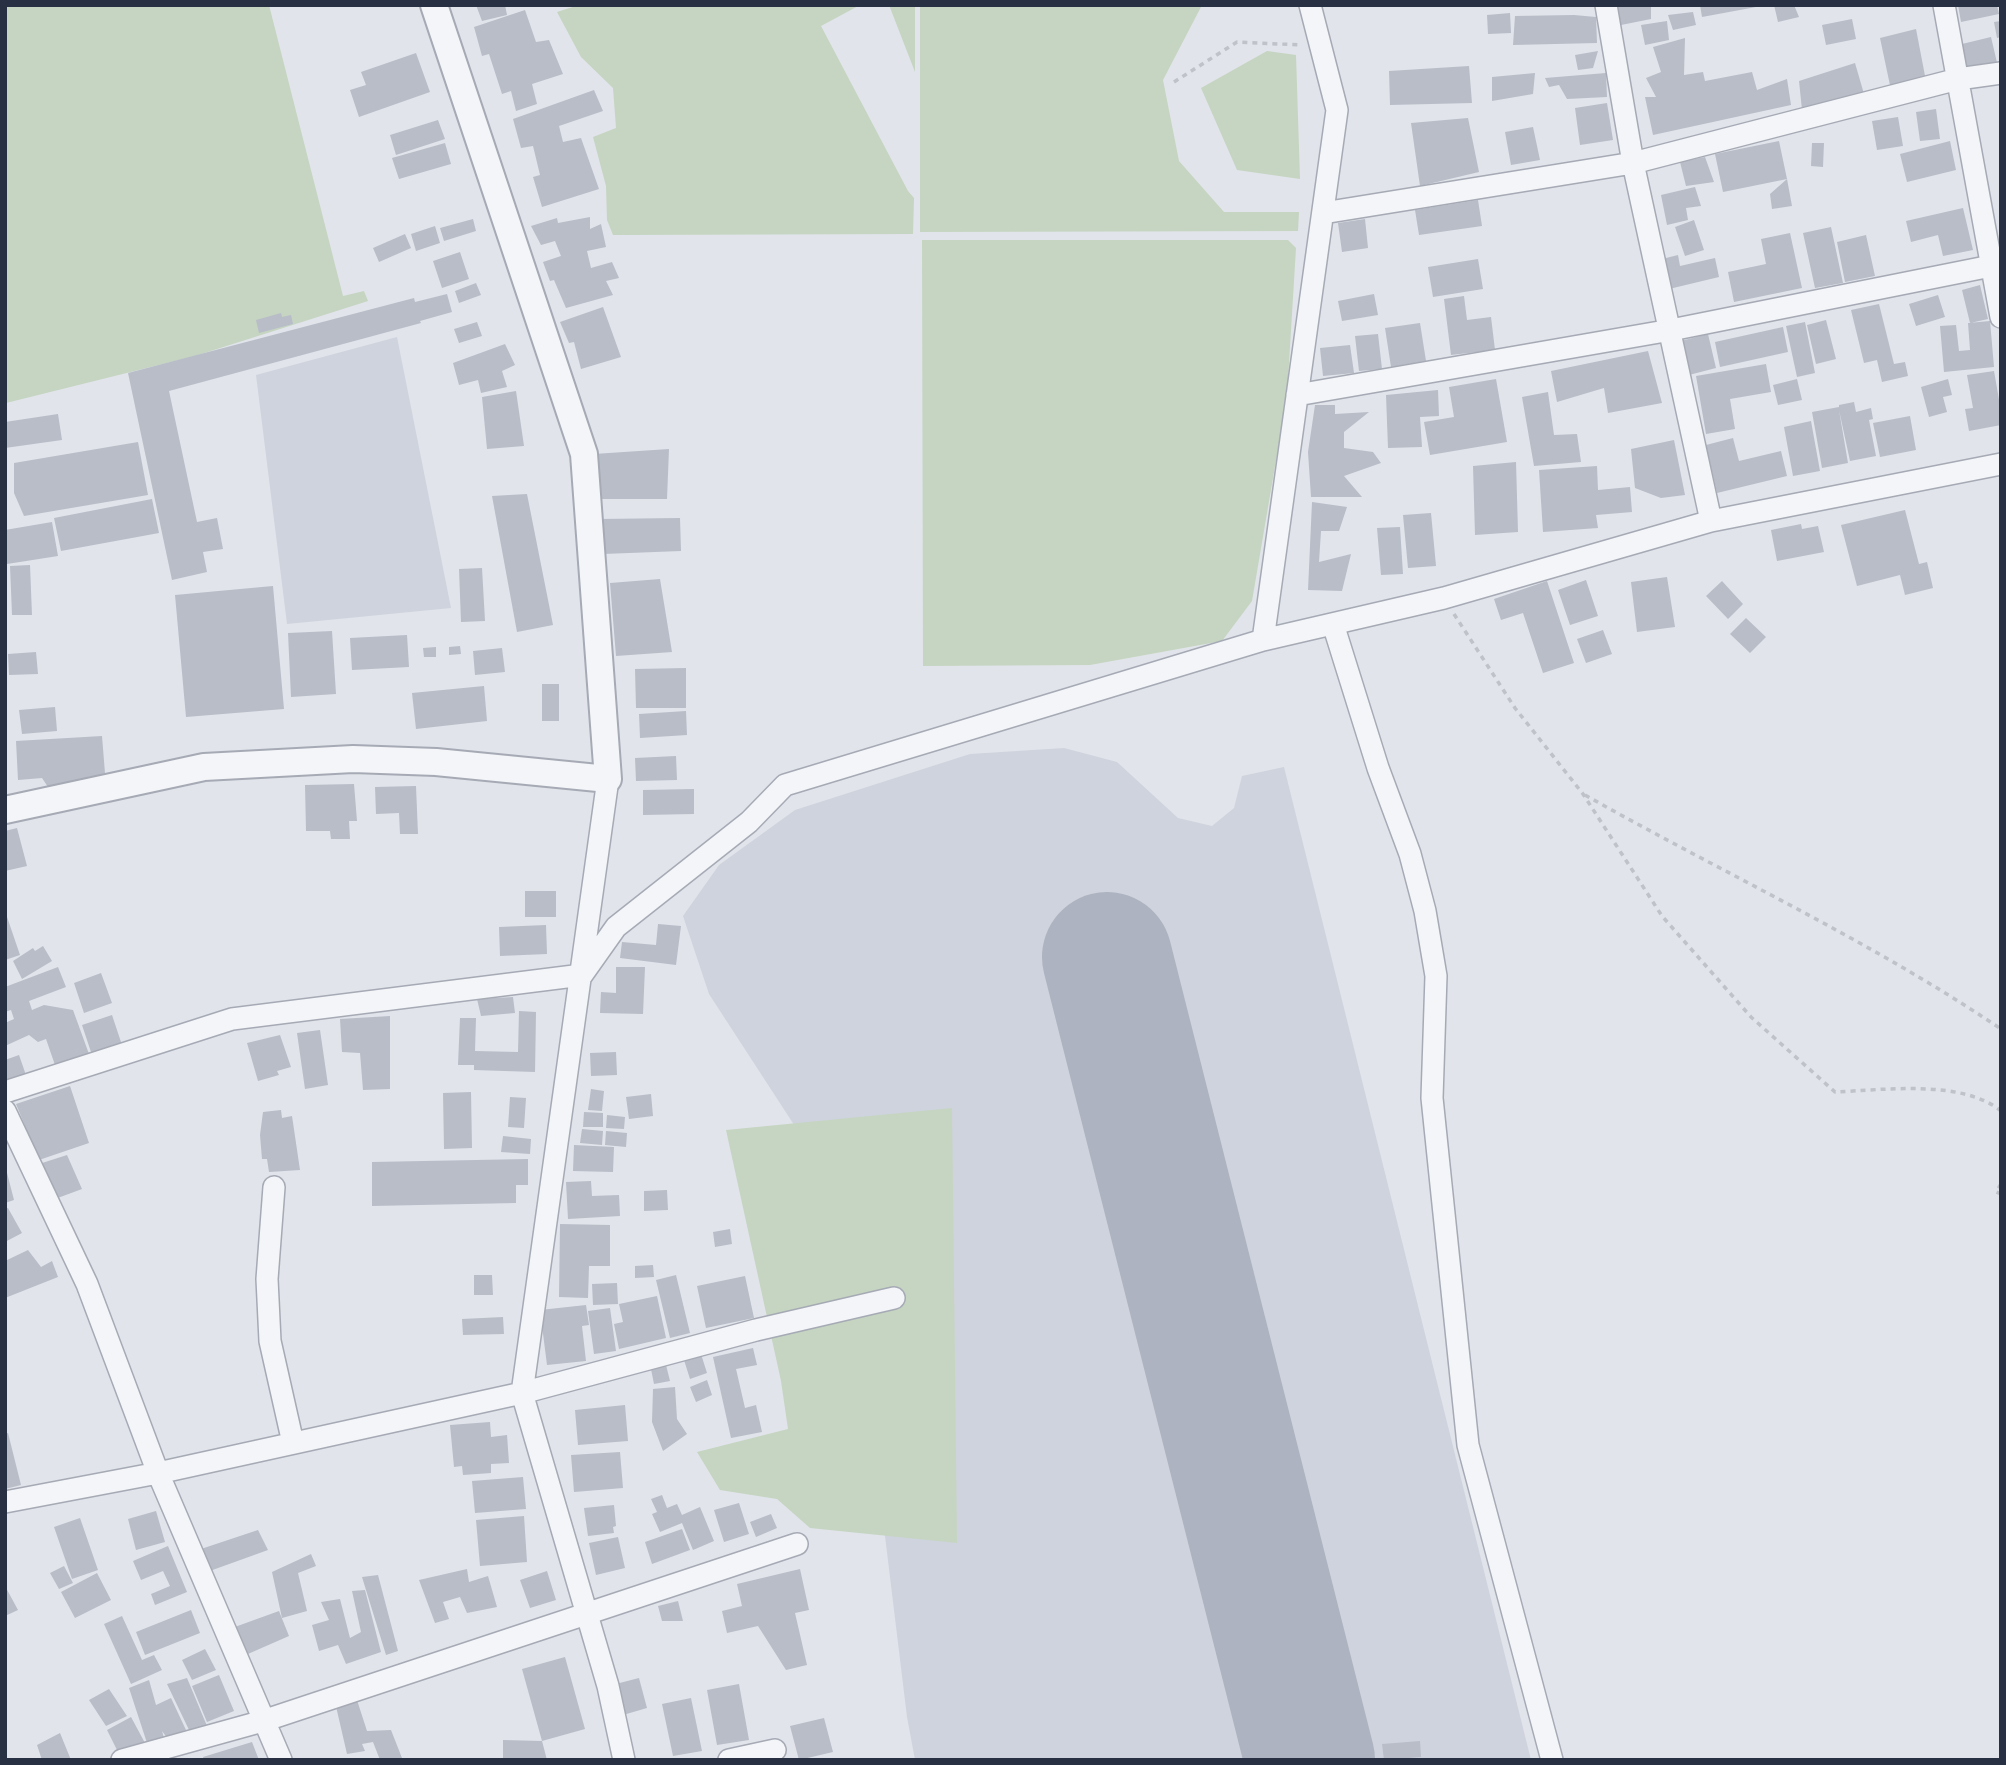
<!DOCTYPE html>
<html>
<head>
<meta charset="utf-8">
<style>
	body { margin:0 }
	#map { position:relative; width:2006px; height:1765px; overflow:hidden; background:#e1e4ea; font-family:"Fira Sans Condensed",sans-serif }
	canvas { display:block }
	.frame { position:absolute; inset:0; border:7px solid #283043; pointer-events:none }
</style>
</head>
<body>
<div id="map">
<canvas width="2006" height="1765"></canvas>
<div class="frame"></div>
</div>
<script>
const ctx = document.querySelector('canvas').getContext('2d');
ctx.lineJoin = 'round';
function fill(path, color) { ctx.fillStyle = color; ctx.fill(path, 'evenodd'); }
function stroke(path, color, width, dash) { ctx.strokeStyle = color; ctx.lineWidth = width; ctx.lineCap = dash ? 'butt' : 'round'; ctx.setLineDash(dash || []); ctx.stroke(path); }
fill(new Path2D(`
	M397,337L451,608L287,624L256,375Z
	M1064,748L1117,762L1178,818L1212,826L1234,808L1242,776L1284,767L1531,1760H915L907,1717L854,1281L813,1154L709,994L683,916L719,865L795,810L970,754Z`), '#cfd3dd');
fill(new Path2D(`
	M5,5H269L343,296L364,291L368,301L195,356L6,403Z
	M579,5H860L821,26L908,191L914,198L913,234L613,235L607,220L606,186L593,137L616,128L613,88L581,57L557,12Z
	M889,5H915V72Z
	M920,5H1202L1163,80L1179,161L1224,212H1299L1298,231L920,232Z
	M1267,51L1296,55L1300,179L1237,170L1201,88Z
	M922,240H1288L1296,248L1287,396L1252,601L1222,641L1090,665L923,666Z
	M952,1108L957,1543L810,1528L777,1499L720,1490L697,1452L788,1429L781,1381L726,1130Z`), '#c5d5c1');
stroke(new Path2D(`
	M1107,957L1310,1760`), '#adb3c0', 130);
fill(new Path2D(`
	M476,5H505L507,15L482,21Z
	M1617,5H1651V19L1621,25Z
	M1700,5H1756V7L1702,17Z
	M1774,5H1794L1799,17L1778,22Z
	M1958,5H1997L1999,14L1961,22Z
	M525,10L536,42L549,40L563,74L532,84L537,104L516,111L511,91L502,94L489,54L482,56L474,27Z
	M1693,12L1696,25L1673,30L1668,15Z
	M1510,13L1511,33L1488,34L1487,15Z
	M1574,15L1596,17L1597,43L1513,45L1515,16Z
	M1852,19L1856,39L1826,45L1822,25Z
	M1667,21L1669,40L1645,45L1641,25Z
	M2001,21V37L1997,38L1994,22Z
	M1916,29L1926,81L1891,90L1880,38Z
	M1991,37L1998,67L1968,73L1962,44Z
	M1685,38L1684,75L1703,72L1705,81L1752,72L1757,90L1787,79L1791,105L1653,135L1645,97H1656L1646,78L1661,72L1653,47Z
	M1598,51L1593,68L1578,70L1575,55Z
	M416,53L430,92L359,117L350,90L366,85L361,72Z
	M1855,63L1864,94L1802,110L1799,81Z
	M1469,66L1472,103L1390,105L1389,71Z
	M1535,73L1533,94L1492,101V77Z
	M1606,73L1607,97L1567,99L1559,85L1549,87L1545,78Z
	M594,90L603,111L559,126L563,142L581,138L599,189L542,207L533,177L540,175L533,146L521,148L513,119Z
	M1607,103L1613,140L1580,145L1575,108Z
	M1936,109L1940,139L1920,141L1916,112Z
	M1898,117L1903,146L1877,150L1872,121Z
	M1468,118L1479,172L1420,186L1411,123Z
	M438,120L445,139L396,155L390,135Z
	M1533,127L1540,160L1511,165L1505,132Z
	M1779,141L1787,179L1792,206L1772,209L1770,194L1787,179L1723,192L1715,154Z
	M1950,141L1956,170L1907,182L1900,154Z
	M445,143L451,164L399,179L392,158Z
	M1812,143H1824L1823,167L1811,166Z
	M1705,157L1714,182L1686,186L1680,162Z
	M1695,187L1701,206L1686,208L1688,220L1667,225L1661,195Z
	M1478,200L1482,226L1419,235L1415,210Z
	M1963,208L1973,250L1943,256L1938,235L1911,242L1906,221Z
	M590,217V229L601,224L606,247L587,251L591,268L612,262L619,278L606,281L613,295L566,308L554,280L550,281L543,262L561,256L555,241L541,245L531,226L557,218L558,223Z
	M473,219L476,231L444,241L440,228Z
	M1365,219L1368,248L1342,252L1338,223Z
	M1694,220L1704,250L1685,256L1675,227Z
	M435,226L440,243L416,251L411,234Z
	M1831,227L1843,283L1815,288L1803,233Z
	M1790,233L1802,288L1734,302L1728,272L1766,264L1761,239Z
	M405,234L411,248L379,262L373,248Z
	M1866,235L1875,276L1845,282L1837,242Z
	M460,252L469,279L442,288L433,261Z
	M1678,255L1680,266L1715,258L1719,277L1669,289L1662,259Z
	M1478,259L1483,289L1433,297L1428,267Z
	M476,283L481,295L459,303L455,291Z
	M1980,285L1988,319L1970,323L1962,290Z
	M447,294L452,312L420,321L421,323L169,391L197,522L217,518L223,549L203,552L207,572L172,580L128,373L414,298L415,302Z
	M1374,294L1378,315L1342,321L1338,301Z
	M1938,295L1945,317L1916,326L1909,304Z
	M1464,296L1467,320L1491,317L1495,350L1451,355L1444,299Z
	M1879,304L1894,364L1905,362L1908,376L1882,382L1877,360L1864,363L1851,310Z
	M603,307L621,357L581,369L574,342L569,343L560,322Z
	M281,313L282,317L291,315L293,324L259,333L256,320Z
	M1826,320L1836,359L1816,364L1807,325Z
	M1990,321L1994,367L1944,372L1940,326L1956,325L1959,351L1970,350L1968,323Z
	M477,322L482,336L459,343L454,329Z
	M1805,322L1815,373L1797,377L1786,326Z
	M1420,323L1426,361L1391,367L1385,328Z
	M1783,327L1788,352L1720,367L1715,342Z
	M1378,334L1382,369L1359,371L1355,336Z
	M1708,334L1716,368L1685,376L1677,342Z
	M505,344L515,365L502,371L507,387L481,393L478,380L459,385L453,363Z
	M1350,345L1354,373L1323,376L1320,348Z
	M1648,351L1662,403L1608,413L1604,388L1557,402L1551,371Z
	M1766,364L1771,392L1730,399L1735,429L1706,434L1696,376Z
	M1994,371L2001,411V425L1969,431L1965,409L1973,408L1967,375Z
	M1496,379L1507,442L1430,455L1424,422L1454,417L1449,387Z
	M1797,379L1802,400L1778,405L1773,385Z
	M1948,379L1952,395L1943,397L1947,412L1929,417L1921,387Z
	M1438,390L1439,416L1420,417L1422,447L1388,448L1386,395Z
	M516,391L524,446L487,449L482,397Z
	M1548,392L1554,435L1577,434L1581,462L1534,466L1522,397Z
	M1854,402L1856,412L1871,408L1873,419L1869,420L1876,456L1850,461L1839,410L1848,463L1822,468L1812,412L1839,407V405Z
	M1315,405H1335V414L1369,412L1344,432V448L1373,452L1381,463L1344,476L1362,497H1311L1308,452Z
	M58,414L62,440L5,448V422Z
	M1910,416L1916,450L1880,457L1873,423Z
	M1811,421L1820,471L1793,476L1784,427Z
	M1733,438L1739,461L1781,451L1787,476L1717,493L1706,445Z
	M1674,440L1685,495L1661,498L1635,488L1631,449Z
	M138,442L148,495L24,516L14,493V463Z
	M669,449L667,499H599L594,454Z
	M1516,462L1518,532L1475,535L1473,466Z
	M1597,466L1598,490L1630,487L1632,512L1596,515L1598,528L1543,532L1539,470Z
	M527,494L553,625L517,632L492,496Z
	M152,499L159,533L61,551L54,518Z
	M1312,502L1347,507L1339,531H1321L1319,562L1351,554L1342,591L1308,590Z
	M1905,510L1919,564L1927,562L1933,588L1905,595L1900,575L1857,586L1841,525Z
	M1431,513L1436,566L1408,568L1403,515Z
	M680,518L681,551L603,554L599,519Z
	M52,522L58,556L7,564L5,530Z
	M1801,524L1802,529L1818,526L1824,552L1777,561L1771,530Z
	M1400,527L1403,574L1381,575L1377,528Z
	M30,565L32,615H12L10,566Z
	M482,568L485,621L461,622L459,569Z
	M1667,577L1675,627L1637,632L1631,582Z
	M660,579L672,652L616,656L610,583Z
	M1586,580L1598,616L1570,625L1558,590Z
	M1547,581L1574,663L1543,673L1523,613L1501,620L1494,599Z
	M1722,581L1743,604L1728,619L1706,596Z
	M273,586L284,709L186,717L175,595Z
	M1746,618L1766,637L1750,653L1730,634Z
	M1603,630L1612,654L1586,663L1577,639Z
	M332,631L336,694L291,697L288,633Z
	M407,635L409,667L352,670L350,638Z
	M460,646L461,654L449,655V647Z
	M436,647V657H424L423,648Z
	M502,648L505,672L475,675L473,651Z
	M36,652L38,674L9,675L8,654Z
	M686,668V708H636L635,669Z
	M542,684H559V721H542Z
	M484,686L487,721L416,729L412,693Z
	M55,707L57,731L22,734L19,710Z
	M686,711L687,735L640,738L639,714Z
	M102,736L106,786L50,790L42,778L18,780L16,741Z
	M676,756L677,780L636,781L635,758Z
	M354,784L357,821H349L350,839H331L330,831H306L305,785Z
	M416,786L418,834H400L399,813L376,814L375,787Z
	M694,789V814L643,815V790Z
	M17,828L27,866L5,871V831Z
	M525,891H556V917H525Z
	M5,911L20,955L5,960Z
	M658,924L681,926L676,965L620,958L622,942L656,945Z
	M546,925L547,954L500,956L499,927Z
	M43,946L52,961L22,979L13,961L33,948L35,951Z
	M58,967L66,987L29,1001L32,1010L44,1005L73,1010L89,1054L55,1065L46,1039L38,1042L29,1035L5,1046V1023L14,1019L11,1010L5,1012V987Z
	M616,967H645L643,1014L600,1013L601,992L616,993Z
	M101,973L112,1003L84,1013L74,983Z
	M513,997L515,1013L481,1016L477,999Z
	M519,1011L536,1012L535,1072L474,1070V1065H458L460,1018H476L475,1051L518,1052Z
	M112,1015L122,1045L92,1055L82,1025Z
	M390,1016V1089L363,1090L360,1053L342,1052L340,1019Z
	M320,1030L328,1085L305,1089L297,1033Z
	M280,1035L291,1067L277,1071L279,1075L258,1081L247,1043Z
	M616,1052L617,1075L591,1076L590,1053Z
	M19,1055L27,1078L5,1086V1060Z
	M70,1086L89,1143L39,1160L16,1104Z
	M591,1089L604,1091L602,1111L588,1110Z
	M471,1092L472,1148L444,1149L443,1093Z
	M651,1094L653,1116L629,1119L626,1097Z
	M510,1097L526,1098L524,1128L508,1127Z
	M281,1110L282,1118L292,1116L300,1170L269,1172L267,1159H262L260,1135L263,1112Z
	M584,1112L603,1113V1127H583Z
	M607,1115L625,1117L624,1129L606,1128Z
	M582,1129L603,1131L602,1145L580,1143Z
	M606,1131L627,1133L626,1147L605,1145Z
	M503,1136L531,1139L530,1154L501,1152Z
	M574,1145L614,1147L613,1172L573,1171Z
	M67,1155L82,1189L55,1199L39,1164Z
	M528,1159V1185H516V1203L372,1206V1162Z
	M5,1165L14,1200L5,1203Z
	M591,1181L592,1196L619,1195L620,1216L568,1219L566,1182Z
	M667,1190L668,1210L644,1211V1191Z
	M8,1208L22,1233L5,1242V1209Z
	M560,1224L610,1225V1266H589L588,1298L559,1297Z
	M730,1229L732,1244L715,1247L713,1232Z
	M28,1250L41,1267L52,1261L58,1277L5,1298V1261Z
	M653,1265L654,1277L635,1278V1266Z
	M474,1275H492L493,1295H474Z
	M676,1275L690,1333L670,1338L656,1280Z
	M745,1276L754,1318L706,1328L697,1286Z
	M617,1283L618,1304L593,1305L592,1284Z
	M657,1296L666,1338L619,1349L614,1324L623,1322L619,1304Z
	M586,1305L589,1325L582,1326L586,1361L547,1365L540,1310Z
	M610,1308L616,1351L594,1354L588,1311Z
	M503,1317L504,1334L463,1335L462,1319Z
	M753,1348L757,1365L736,1369L745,1408L756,1405L762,1432L731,1438L713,1357Z
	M701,1354L707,1373L690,1379L684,1360Z
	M666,1365L670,1381L654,1384L651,1369Z
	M707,1380L712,1395L696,1402L690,1387Z
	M675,1387L677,1419L687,1434L663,1451L652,1422L653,1389Z
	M625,1405L628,1441L578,1445L575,1410Z
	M490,1422L491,1437L507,1435L509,1463L491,1464V1473L463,1475L462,1466L454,1467L450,1425Z
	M8,1433L21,1485L5,1489V1434Z
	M620,1452L623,1488L574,1492L571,1455Z
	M523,1477L526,1509L475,1513L472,1481Z
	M662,1495L667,1508L677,1504L682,1515L700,1507L714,1541L693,1550L682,1523L660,1532L652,1514L657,1512L651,1499Z
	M739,1503L749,1534L724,1542L714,1510Z
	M614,1505L616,1526L613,1527L614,1533L588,1536L584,1508Z
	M156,1511L165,1542L136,1550L128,1519Z
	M771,1514L777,1528L756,1537L750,1522Z
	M524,1516L527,1562L480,1566L476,1520Z
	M80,1518L98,1570L72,1579L54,1527Z
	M682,1529L690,1550L652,1564L645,1542Z
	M258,1530L268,1550L207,1572L198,1550Z
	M618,1537L625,1568L596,1575L589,1543Z
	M168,1546L187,1592L155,1605L151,1594L170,1586L163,1571L141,1580L133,1561Z
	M311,1554L316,1566L298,1573L307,1611L282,1618L272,1572Z
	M64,1566L73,1583L59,1589L50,1573Z
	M467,1569L469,1582L488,1576L497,1607L467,1613L460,1597L443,1602L449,1619L435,1623L419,1580Z
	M800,1569L809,1610L795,1613L807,1665L786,1670L758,1626L727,1633L722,1611L742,1606L737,1584Z
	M547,1571L556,1600L530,1608L520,1580Z
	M97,1573L111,1600L75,1618L61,1592Z
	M378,1575L398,1651L386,1655L362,1577Z
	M5,1586L18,1610L5,1616Z
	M365,1590L381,1652L346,1664L338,1645L319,1651L312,1625L329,1620L321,1602L340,1599L350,1638L361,1632L352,1591Z
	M678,1601L683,1621H662L658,1606Z
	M191,1610L200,1633L145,1655L136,1632Z
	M279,1611L289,1636L241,1657L232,1628Z
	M122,1616L142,1660L154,1655L162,1670L131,1684L104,1624Z
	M205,1649L216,1670L192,1680L182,1660Z
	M565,1657L585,1729L542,1741L547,1760H503V1740L542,1741L522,1669Z
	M219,1675L234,1711L207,1722L192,1686Z
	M187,1678L207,1726L190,1732L167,1684Z
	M639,1678L647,1708L616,1717L608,1686Z
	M149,1680L156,1705L171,1698L186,1730L168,1739L162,1731L164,1738L147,1743L129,1688Z
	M739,1684L749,1740L717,1745L707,1690Z
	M109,1689L127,1716L106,1726L89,1700Z
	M356,1697L367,1731L391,1730L402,1758L380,1760L373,1742L362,1744L365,1751L347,1754L335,1702Z
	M691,1698L702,1751L673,1756L662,1704Z
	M131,1717L145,1743L119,1754L107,1730Z
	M824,1718L833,1752L799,1760L790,1726Z
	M60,1733L71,1760H42L37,1745Z
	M1420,1741L1421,1757L1384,1760L1382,1744Z
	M252,1742L259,1760H204L203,1757Z`), '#b8bdc8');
const minor = new Path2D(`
	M1606,5L1633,163L1711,521
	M1944,5L2001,317
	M1323,213L1633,163L1958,79L2001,73
	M1297,395L1671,330L2001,264
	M1333,624L1378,768L1410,854L1425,911L1436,976L1432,1098L1468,1445L1552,1760
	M1263,640L1337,110L1310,5
	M608,779L522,1393L608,1686L624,1760
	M5,1092L232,1019L582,975L616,927L749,822L785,785L1263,640L1444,598L1711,521L2001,464
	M5,1111L87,1284L158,1473L281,1760
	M274,1187L267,1279L270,1341L293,1443
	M5,1502L158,1473L522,1393L756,1330L894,1298
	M122,1760L263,1721L797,1544
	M729,1760L775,1750`);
const tertiary = new Path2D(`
	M5,810L204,767L353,759L436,762L608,779L584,454L434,5`);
stroke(minor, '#a6aab5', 24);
stroke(tertiary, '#a6aab5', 30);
stroke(new Path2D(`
	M1174,82L1237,42L1301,45
	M1454,614L1515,708L1583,794L1662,916L1751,1017L1835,1092C1883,1090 1962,1079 2001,1111
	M1585,795C1723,873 1869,940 2001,1029
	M2001,1184L1996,1192L2001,1194`), '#bfc2c9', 3.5, [5, 5]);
stroke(minor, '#f4f5f8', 21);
stroke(tertiary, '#f4f5f8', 26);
</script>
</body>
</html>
